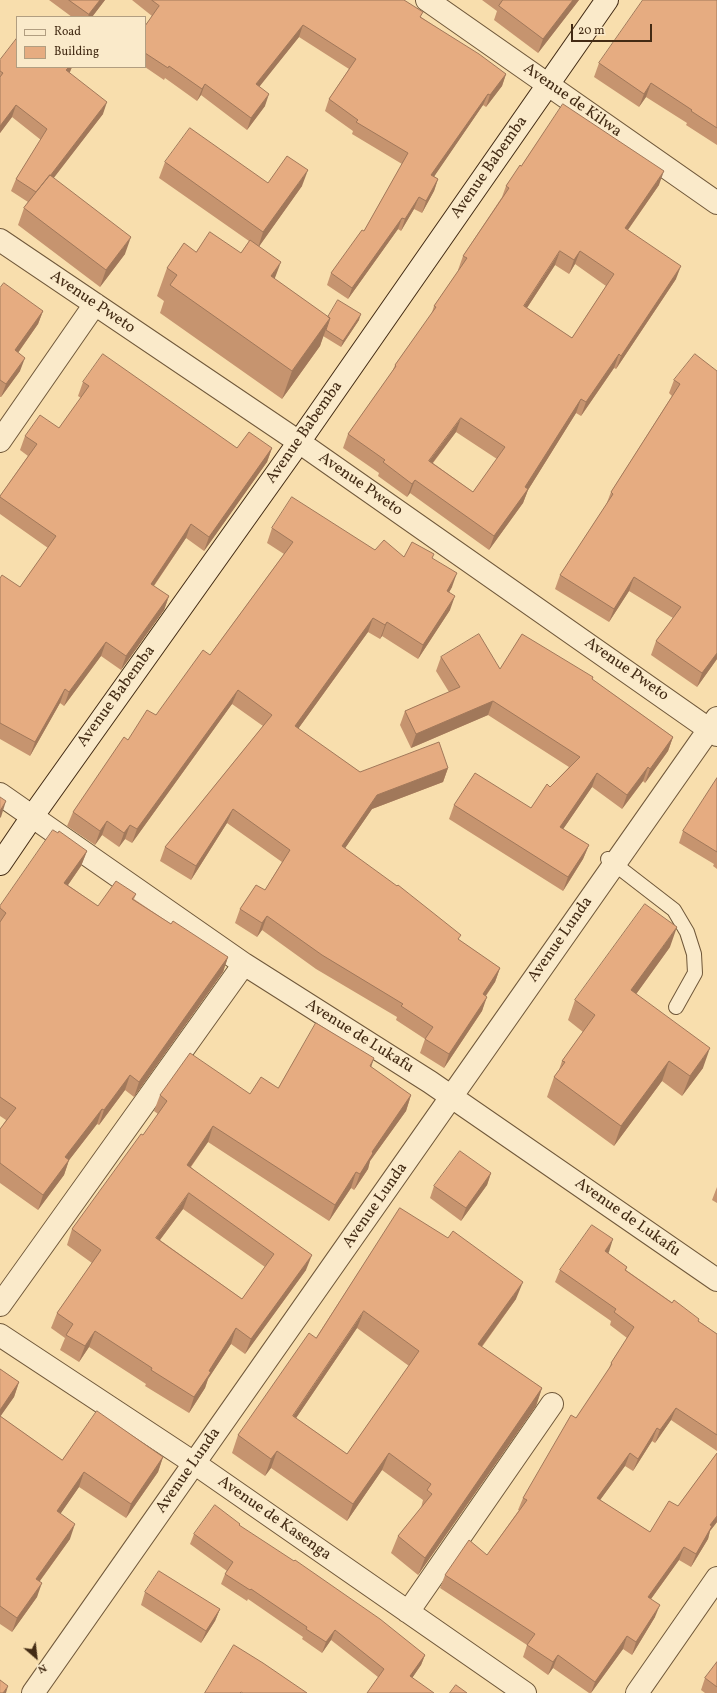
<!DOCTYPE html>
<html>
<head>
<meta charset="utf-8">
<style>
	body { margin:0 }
	#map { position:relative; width:717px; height:1693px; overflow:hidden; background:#f8dead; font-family:Vollkorn,serif }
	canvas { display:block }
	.legend { position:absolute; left:16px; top:16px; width:130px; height:52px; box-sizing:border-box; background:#faeaca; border:1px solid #b19e81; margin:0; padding:5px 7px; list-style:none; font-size:12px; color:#432b14 }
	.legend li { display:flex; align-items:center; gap:8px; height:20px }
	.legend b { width:20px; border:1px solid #b19e81 }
	.north { position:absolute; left:16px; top:1637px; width:40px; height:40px; -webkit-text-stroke:3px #faeaca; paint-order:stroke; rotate:152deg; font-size:11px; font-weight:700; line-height:16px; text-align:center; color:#432b14 }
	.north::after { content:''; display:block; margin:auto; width:14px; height:18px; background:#432b14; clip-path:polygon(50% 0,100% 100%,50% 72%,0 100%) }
	.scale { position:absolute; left:571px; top:24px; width:81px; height:18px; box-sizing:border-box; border:2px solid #432b14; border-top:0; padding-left:5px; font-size:12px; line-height:14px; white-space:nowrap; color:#432b14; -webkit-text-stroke:3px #faeaca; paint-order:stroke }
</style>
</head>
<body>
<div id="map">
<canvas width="717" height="1693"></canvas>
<ul class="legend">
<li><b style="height:5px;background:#faeaca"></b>Road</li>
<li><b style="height:11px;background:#e6ac81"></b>Building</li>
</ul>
<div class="north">N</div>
<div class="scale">20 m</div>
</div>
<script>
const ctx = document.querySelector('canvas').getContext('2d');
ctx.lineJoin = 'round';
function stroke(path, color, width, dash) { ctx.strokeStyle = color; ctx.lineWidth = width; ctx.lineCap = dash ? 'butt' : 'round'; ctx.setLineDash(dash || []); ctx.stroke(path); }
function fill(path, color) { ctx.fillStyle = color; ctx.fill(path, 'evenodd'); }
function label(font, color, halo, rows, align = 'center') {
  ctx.font = font + ' Vollkorn,serif'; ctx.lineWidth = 3; ctx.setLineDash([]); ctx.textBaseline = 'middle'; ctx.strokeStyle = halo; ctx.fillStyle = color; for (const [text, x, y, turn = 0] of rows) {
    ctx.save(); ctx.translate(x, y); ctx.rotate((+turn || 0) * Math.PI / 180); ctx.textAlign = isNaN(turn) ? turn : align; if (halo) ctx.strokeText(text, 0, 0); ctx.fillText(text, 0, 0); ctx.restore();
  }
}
const lane = new Path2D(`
	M608,859L674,910L687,932L694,954L695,973L676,1007`);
const street = new Path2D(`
	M427,0L717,203
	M0,240L299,442L717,735
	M0,441L95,304
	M0,794L244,964L430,1082L717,1280
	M0,1305L244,964
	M0,1335L194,1463L525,1693
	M408,1612L552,1404
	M33,1693L717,718
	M637,1693L717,1578`);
const secondary = new Path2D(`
	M0,864L32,817L299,442L607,0`);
stroke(lane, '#70583a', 16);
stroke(street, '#70583a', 24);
stroke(secondary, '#432b14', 24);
stroke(lane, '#faeaca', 14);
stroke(street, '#faeaca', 22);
stroke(secondary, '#faeaca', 22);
fill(new Path2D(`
	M49,0H105L92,17H72Z
	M132,0H404L421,17L506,74L502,86L486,107L483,105L434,176L438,179L434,191L422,213L414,209L401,231L398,229L348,299L327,285L331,273L364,231L402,164L352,134L353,131L325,111L329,99L349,69L299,37L259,86L265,106L247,130L201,95L197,101L165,78L164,80L145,67V26L152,16Z
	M482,0H579L538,53L494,20L497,11Z
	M717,0V145L686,125L687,123L646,97L639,107L594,77L599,63Z
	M0,60L17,67H72L69,73L103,114L53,178L125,254L100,287L18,225L24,208L28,202L11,191L16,179L41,140L12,117L0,133Z
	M165,162L268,183L302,186L259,246L275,279L328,317L359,320L341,347L323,336L320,346L282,399L160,313L164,301L157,296L167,268L196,252L241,253L249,241L159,178Z
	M521,166L659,185L628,230L676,279L616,369L614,368L581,416L576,413L528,490L523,503L489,550L410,493L407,497L378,476L379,473L343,448L348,434L392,372L395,365L431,315L434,306L459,270H458L463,256L502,197L506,186ZM575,264L606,286L572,338L527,308L555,265L569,274ZM456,432L497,459L473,492L433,463Z
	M0,288L43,311L38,324L18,353L20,371L1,397H0Z
	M717,371V659L697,687L651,655L656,641L673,618L629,591L609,622L555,589L560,575L606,505L611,492L672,396L669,393L674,380Z
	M83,382L237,448H272L267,462L204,551L186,538L154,586L169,596L164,610L121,670L101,656L64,706L60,703L30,756L0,739V578L20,587L48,548L0,514V496L28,456L20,450L25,436L59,428L81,398L78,396Z
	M272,528L404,557L433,559L452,587L449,592L450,610L418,659L382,636L380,639L368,632L298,729L360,772L448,768L443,782L372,809L345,848L459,940L500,968L495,982L486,996L482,1011L444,1068L420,1053L425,1039L396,1020L397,1017L316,969L262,930L257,937L235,923L240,909L265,890L282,862L227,823L191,880L160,861L165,847L263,726L232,704L132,843L125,839L119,847L102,835L95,845L67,826L73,812L128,740L156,715L210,655L284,554L267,543Z
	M441,657L500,669L593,677L592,679L673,737L668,751L645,783L643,781L622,809L592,787L563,829L589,845L583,859L563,891L449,819L454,805L531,808L550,787L569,767L488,715L411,748L400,725L405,711L449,692L436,671Z
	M717,778V869L713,866L714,864L679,843L683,831Z
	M87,851L81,866L68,885L98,906L136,894L134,899L171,924L228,957L223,972L134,1097L125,1090L99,1125L97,1124L69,1160L64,1175L38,1210L0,1183V1129L6,1120L0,1116V906Z
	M670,947L636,994L703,1068L682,1096L662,1081L614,1146L547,1097L554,1077L559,1070L562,1061L583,1032L568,1020L575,1000Z
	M371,1067L411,1095L406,1111L370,1161L368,1169L354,1190L351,1188L329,1221L208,1142L191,1167L306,1270L245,1354L231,1344L208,1379L205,1388L189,1413L145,1386L146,1384L89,1347L79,1362L60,1350L65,1338L51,1328L57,1313L92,1263L67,1245L72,1229L143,1135L158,1114L154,1111L160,1095L250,1094L278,1088ZM183,1209L265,1267L242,1299L160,1240Z
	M491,1173L487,1185L461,1221L430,1198L434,1186Z
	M717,1187V1203L712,1200Z
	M400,1208L516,1299L482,1347L542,1388L536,1406L418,1575L391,1553L398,1536L421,1508L423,1500L382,1470L347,1521L271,1468L265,1476L232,1453L238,1435L316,1338ZM357,1328L409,1366L347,1454L296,1418Z
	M609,1252L608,1253L627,1267L626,1270L717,1334V1451L671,1420L655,1443L652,1441L633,1471L625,1466L600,1500L650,1532L678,1506L717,1453V1522L710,1531L708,1539L691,1567L679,1560L651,1599L655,1617L632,1655L623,1649L591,1693H589L553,1668L548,1675L523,1657L527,1645L440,1588L445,1575L487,1555L519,1510H518L523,1498L576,1418L608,1371L611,1363L627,1338L610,1325L611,1321L555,1282L560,1270Z
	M0,1369L19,1382L14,1397L0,1416L62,1460L163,1457L158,1472L126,1518L79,1487L60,1514L70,1539L40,1581L37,1597L12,1632L0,1624Z
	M240,1524V1526L425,1655L421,1665L412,1678L378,1677L331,1640L322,1653L302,1639L303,1637L248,1599L247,1601L221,1584L225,1574L227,1571L190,1544L194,1534Z
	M145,1592L220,1609L215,1621L201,1643L141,1605Z
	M717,1662V1693H705L701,1690L705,1678Z`), '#c6946f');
fill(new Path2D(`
	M100,0H105L92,17H88L89,14Z
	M573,0H579L538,53L543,39Z
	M303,25L299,37L252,96L256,84Z
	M69,67H72L70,72L62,83L66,70Z
	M506,74L502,86L486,107L490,95Z
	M651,83L646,97L639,107L644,94Z
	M205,84L201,95L197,101L202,89Z
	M269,94L265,106L247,130L251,118Z
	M488,94L483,105L427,187L431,175Z
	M107,102L103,114L33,205L37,193Z
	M16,105L12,117L0,133V126Z
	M308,170L302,186L258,248L263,232Z
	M664,171L659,185L620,241L625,228Z
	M438,179L434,191L422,213L426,201Z
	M419,197L414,209L401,231L405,219Z
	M402,218L398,229L348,299L352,288Z
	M131,237L125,254L100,287L106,270Z
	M560,251L555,265L519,320L524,306Z
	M580,251L575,264L569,274L574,260Z
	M281,262L270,291L271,276Z
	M681,266L676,279L616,369L621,356Z
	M43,311L38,324L10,364L15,350Z
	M361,314L359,320L341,347L343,341Z
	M330,318L320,346L282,399L292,371Z
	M619,354L614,368L581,416L586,402Z
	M25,358L20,371L1,397L6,384Z
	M581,399L576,413L528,490L523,503L489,550L494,536Z
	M461,418L456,432L424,474L429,461Z
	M272,448L267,462L204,551L209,537Z
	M415,480L410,493L407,497L412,484Z
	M191,524L186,538L146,597L151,584Z
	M457,573L452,587L442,605L447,591Z
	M634,577L629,591L609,622L614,609Z
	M169,596L164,610L121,670L126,656Z
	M455,596L450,610L418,659L423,645Z
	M373,618L368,632L290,740L295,726Z
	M387,622L382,636L380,639L385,625Z
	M106,642L101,656L64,706L69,692Z
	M717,653V659L697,687L702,673Z
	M65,689L60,703L30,756L35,742Z
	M238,690L232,704L132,843L137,829Z
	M493,701L488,715L411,748L416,734Z
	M673,737L668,751L645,783L650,769Z
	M648,767L643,781L622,809L627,795Z
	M448,768L443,782L372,809L337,860L342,846L377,795Z
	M597,773L592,787L555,841L560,827Z
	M6,801L1,817L0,818V811Z
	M233,809L227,823L191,880L196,866Z
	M107,821L102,835L95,845L100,831Z
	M130,825L125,839L119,847L124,833Z
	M589,845L583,859L563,891L568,877Z
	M87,851L81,866L59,898L64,883Z
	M267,916L262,930L257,937L262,923Z
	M677,927L670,947L624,1011L631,990Z
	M228,957L223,972L134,1097L139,1082Z
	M500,968L495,982L477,1008L483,994Z
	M487,997L482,1011L444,1068L449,1054Z
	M710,1048L703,1068L682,1096L690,1076Z
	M374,1058L369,1074L370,1066Z
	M669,1061L662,1081L614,1146L621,1126Z
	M130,1075L125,1090L99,1125L104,1110Z
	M411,1095L406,1111L370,1161L368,1169L354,1190L360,1174L372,1152Z
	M102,1109L97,1124L60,1172L65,1157Z
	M213,1126L208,1142L181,1180L187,1165Z
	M69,1160L64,1175L38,1210L43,1195Z
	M356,1172L351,1188L329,1221L335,1205Z
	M491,1173L487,1185L461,1221L466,1208Z
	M189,1193L183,1209L150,1253L156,1238Z
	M613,1239L609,1252L600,1264L605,1251Z
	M312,1255L306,1270L245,1354L251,1339Z
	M523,1282L516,1299L471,1361L478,1344Z
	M364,1311L357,1328L286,1433L293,1416Z
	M236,1328L231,1344L208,1379L205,1388L189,1413L194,1397L209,1371Z
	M95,1331L89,1347L79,1362L85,1346Z
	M19,1382L14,1397L0,1417V1410Z
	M542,1388L536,1406L418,1575L425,1558Z
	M676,1408L671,1420L655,1443L660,1430Z
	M657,1428L652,1441L633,1471L638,1459Z
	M277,1451L271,1468L265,1476L271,1459Z
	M389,1453L382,1470L347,1521L353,1504Z
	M630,1453L625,1466L592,1511L597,1498Z
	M163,1457L158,1472L126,1518L131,1504Z
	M84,1472L79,1487L52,1526L57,1511Z
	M717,1516V1522L710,1531L708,1539L691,1567L696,1554L710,1525Z
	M75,1524L70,1539L31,1593L36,1579Z
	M684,1547L679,1560L643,1610L648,1597Z
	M42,1583L37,1597L12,1632L17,1618Z
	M660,1605L655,1617L632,1655L636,1642Z
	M220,1609L215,1621L201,1643L206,1631Z
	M335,1630L331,1640L322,1653L326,1642Z
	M627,1636L623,1649L591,1693L595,1682Z
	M425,1655L421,1665L406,1687L410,1676Z
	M558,1655L553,1668L548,1675L553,1662Z
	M8,1686L6,1693H3Z`), '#a1785a');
const building = new Path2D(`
	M69,0H100L89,14Z
	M152,0H404L423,12L420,17L479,54L506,74L490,95L488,94L431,175L438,179L426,201L419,197L405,219L402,218L352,288L331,273L362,230L364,231L408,153L356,122L358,120L329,99L356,59L303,25L256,84L269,94L251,118L205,84L202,89L169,66L168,68L145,53V26L159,6Z
	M503,0H573L543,39L499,6Z
	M643,0H717V128L691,111L692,110L651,83L644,94L599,63Z
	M17,38V67H69L66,70L107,102L50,176V175L36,192L16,179L47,129L16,105L0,126V77L3,73L0,71V60Z
	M563,104L664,171L625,228L681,266L621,356L619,354L586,402L581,399L525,487L528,489L494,536L415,480L412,484L383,462L385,460L348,434L396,366L395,365L436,307L434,306L467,258L463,256L509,188L506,186L520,165L521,166ZM560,251L574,260L580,251L614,274L572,338L524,306ZM461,418L505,447L473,492L429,461Z
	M190,128L268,183L287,156L308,170L263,232L165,162Z
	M50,175L131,237L106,270L24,208Z
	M210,232L241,253L250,240L281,262L271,276L330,318L292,371L170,285L177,275L167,268L184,243L196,252Z
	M4,283L43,311L15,350L25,358L6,384L0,380V288Z
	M338,300L361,314L343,341L326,330L330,318L328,317Z
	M103,354L237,448L249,432L272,448L209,537L191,524L151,584L169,596L126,656L106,642L69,692L65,689L35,742L0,723V578L2,575L20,587L56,536L0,497V496L37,444L25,436L40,415L59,428L89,386L83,382Z
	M695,354L717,371V653L702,673L656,641L681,607L634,577L614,609L560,575L613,494L611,492L680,384L674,380Z
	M292,497L375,550L384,540L404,557L412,542L434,554L432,558L457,573L447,591L455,596L423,645L387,622L385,625L373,618L295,726L360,772L439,742L448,768L377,795L342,846L397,886L398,885L461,935L458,939L500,968L483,994L487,997L449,1054L425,1039L433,1027L401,1006L403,1004L322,955L267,916L262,923L240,909L256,885L265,890L290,850L233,809L196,866L165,847L272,715L238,690L137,829L130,825L124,833L107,821L100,831L73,812L124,737L128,740L147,710L156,715L203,650L210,655L293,542L272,528Z
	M479,634L500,669L522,634L593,677L592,679L673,737L650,769L648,767L627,795L597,773L560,827L589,845L568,877L454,805L475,773L531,808L547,784L550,787L580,757L493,701L416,734L405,711L460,687L441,657Z
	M717,778V852L683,831Z
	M0,797L6,801L0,811Z
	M53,830L58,833L59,831L87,851L64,883L98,906L116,881L136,894L132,899L171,924L173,921L228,957L139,1082L130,1075L104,1110L102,1109L65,1157L69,1160L43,1195L0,1163V1129L16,1108L0,1097V922L6,913L0,908V906Z
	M645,904L677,927L631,990L710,1048L690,1076L669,1061L621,1126L554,1077L565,1062L562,1061L595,1015L575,1000Z
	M316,1023L374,1058L370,1066L411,1095L372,1152L373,1153L360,1174L356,1172L335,1205L213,1126L187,1165L312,1255L251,1339L236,1328L209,1371L211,1372L194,1397L151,1370L152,1368L95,1331L85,1346L66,1335L73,1324L57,1313L101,1250L72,1229L141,1134L143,1135L167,1101L160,1095L190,1053L250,1094L261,1077L278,1088ZM189,1193L274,1254L242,1299L156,1238Z
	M460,1151L491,1173L466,1208L434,1186Z
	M400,1208L448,1238L453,1231L523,1282L478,1344L542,1388L425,1558L398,1536L432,1494L427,1490L431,1484L389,1453L353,1504L277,1451L271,1459L238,1435L309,1333L316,1338ZM364,1311L419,1351L347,1454L293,1416Z
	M592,1225L613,1239L605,1251L627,1267L625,1270L672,1303L674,1300L699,1319L698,1321L717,1334V1435L676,1408L660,1430L657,1428L638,1459L630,1453L597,1498L650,1532L669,1501L678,1506L717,1453V1516L710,1525L712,1526L696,1554L684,1547L648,1597L660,1605L636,1642L627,1636L595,1682L558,1655L553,1662L527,1645L535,1634L445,1575L469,1540L487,1555L527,1500L523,1498L571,1415L576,1418L612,1364L611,1363L634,1327L614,1312L616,1309L560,1270Z
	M0,1369L19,1382L0,1410Z
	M97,1411L163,1457L131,1504L84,1472L57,1511L75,1524L36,1579L42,1583L17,1618L0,1606V1416L62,1460Z
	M215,1505L240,1524L239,1525L294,1561L295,1560L380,1619L425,1655L410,1676L434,1693H367L384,1669L335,1630L326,1642L306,1629L307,1627L251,1589L250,1590L225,1574L233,1562L194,1534Z
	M159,1571L220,1609L206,1631L145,1592Z
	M234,1645L263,1663L307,1693H243L241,1692L240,1693H205Z
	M717,1662V1687L705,1678Z
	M0,1680L8,1686L3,1693H0Z
	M456,1685L467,1693H450Z`);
fill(building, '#e6ac81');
stroke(building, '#a1785a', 1);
label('16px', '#432b14', '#faeaca', [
	["Avenue de Kilwa",572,101,35],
	["Avenue Babemba",490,168,-55],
	["Avenue Pweto",92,303,34],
	["Avenue Babemba",305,433,-55],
	["Avenue Pweto",360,485,35],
	["Avenue Pweto",626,670,35],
	["Avenue Babemba",117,697,-54],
	["Avenue Lunda",561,940,-55],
	["Avenue de Lukafu",359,1037,32],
	["Avenue Lunda",376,1206,-55],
	["Avenue de Lukafu",627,1218,35],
	["Avenue Lunda",189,1471,-55],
	["Avenue de Kasenga",274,1519,35]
]);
</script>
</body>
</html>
